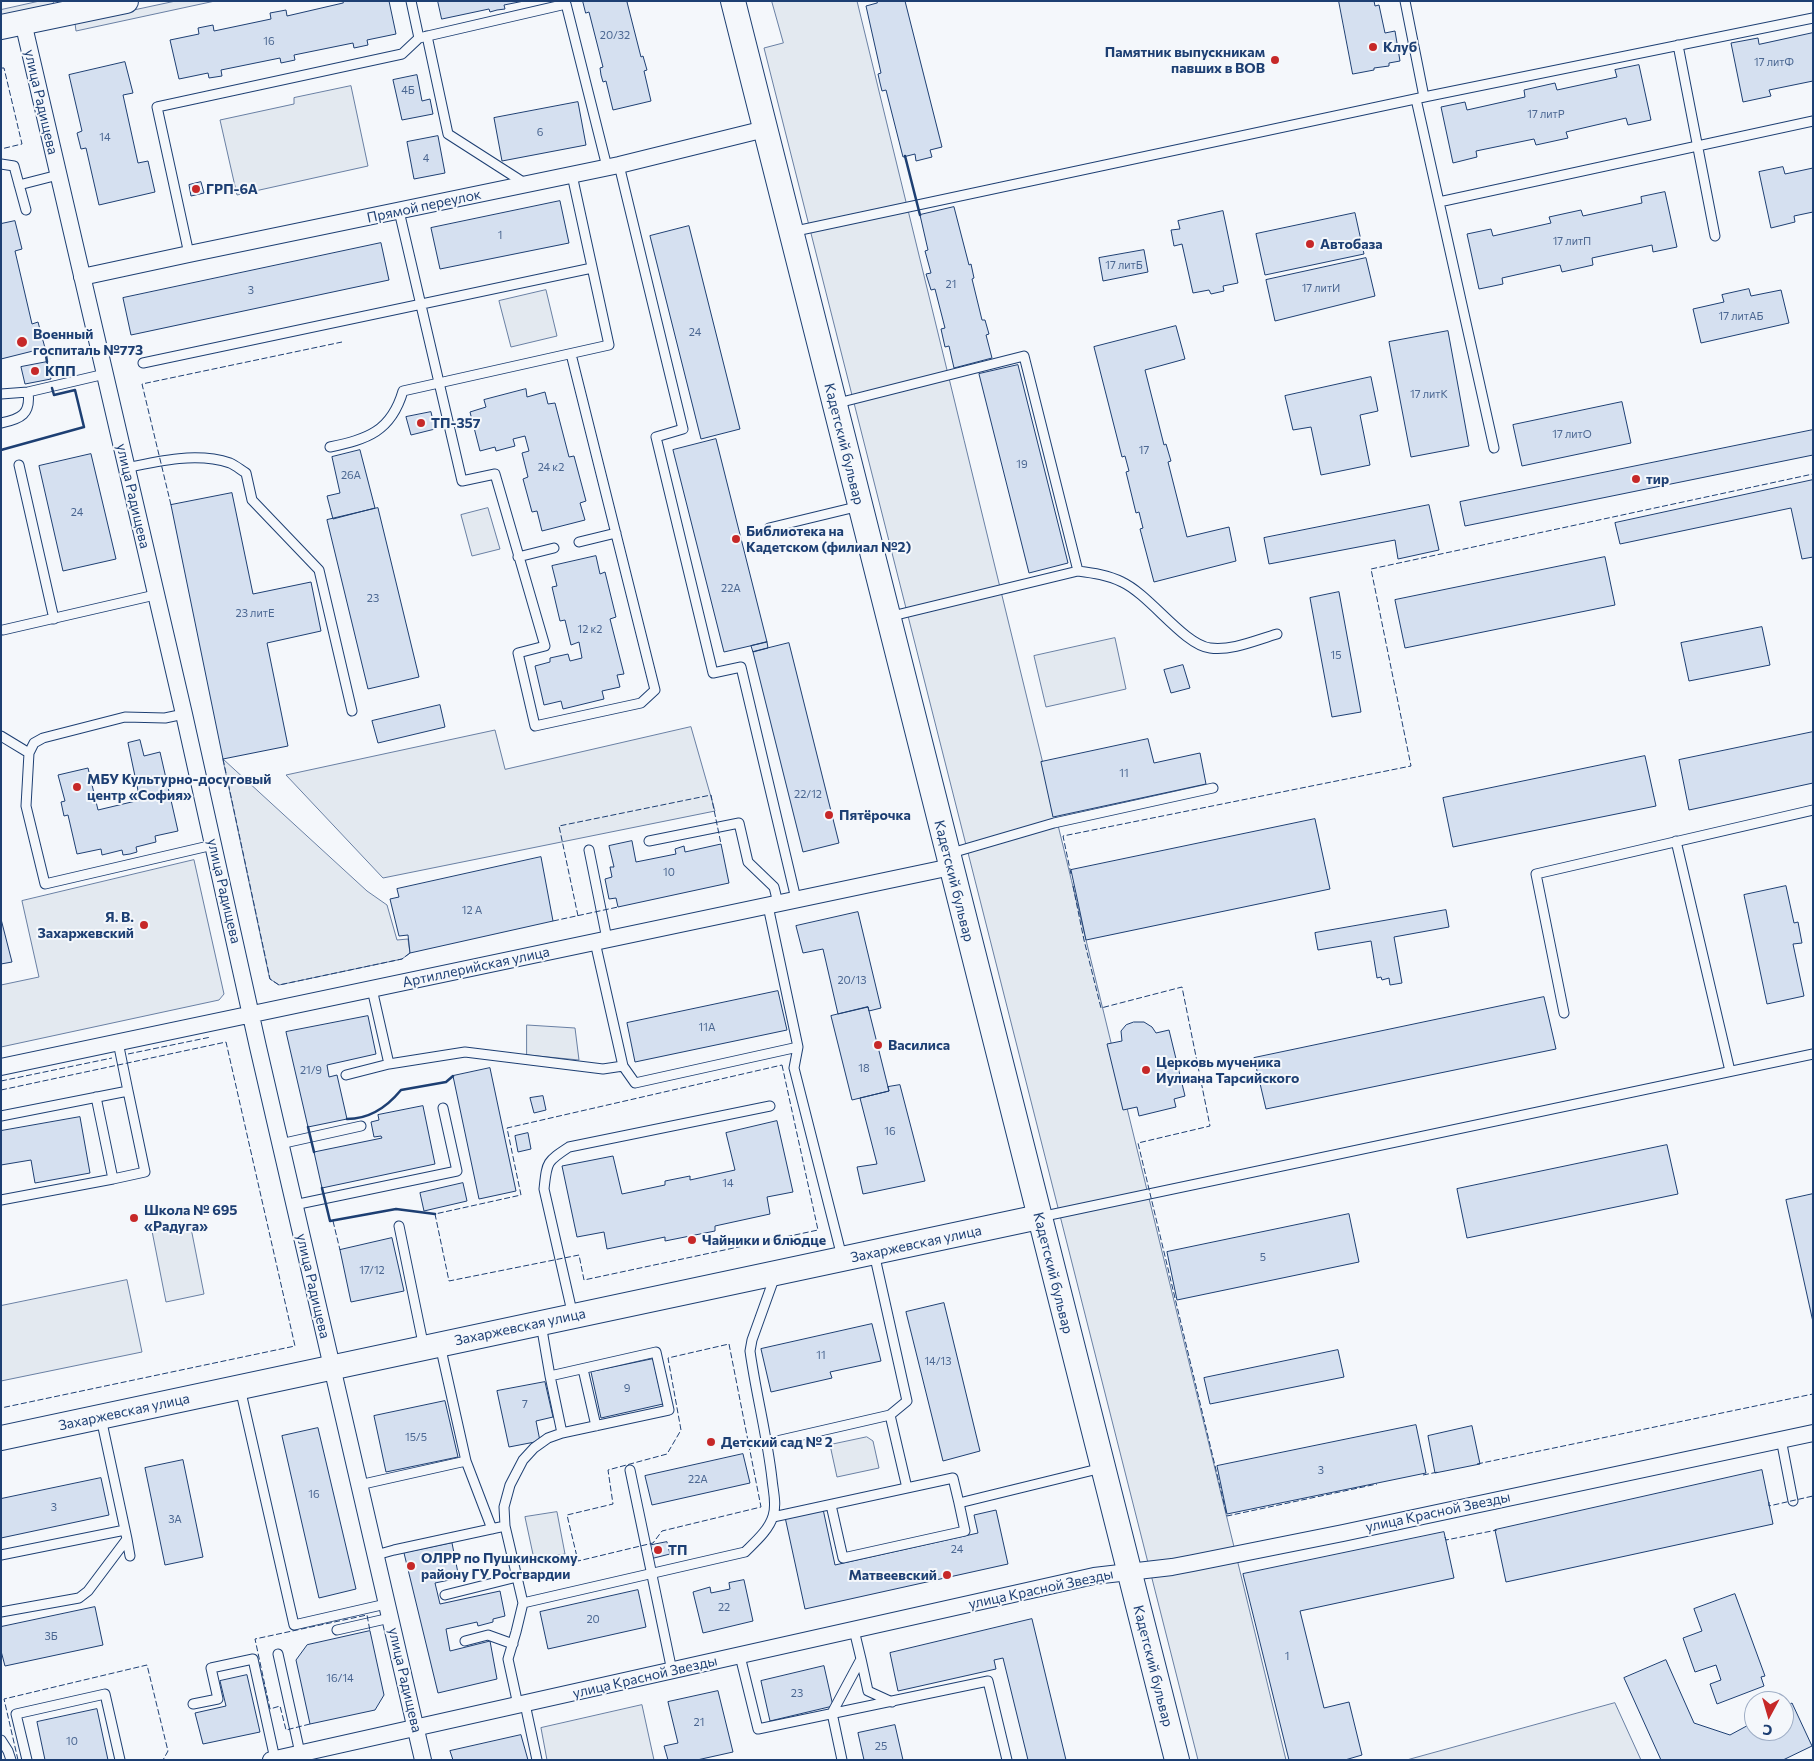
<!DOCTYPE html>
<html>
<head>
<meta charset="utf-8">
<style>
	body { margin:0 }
	#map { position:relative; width:1814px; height:1761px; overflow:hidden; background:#f4f7fb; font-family:Commissioner,sans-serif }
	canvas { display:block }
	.frame { position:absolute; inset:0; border:2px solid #1d3f73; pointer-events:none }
	.north { position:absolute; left:1744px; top:1691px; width:50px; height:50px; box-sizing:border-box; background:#f4f7fb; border:1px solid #9eadc5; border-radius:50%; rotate:186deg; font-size:14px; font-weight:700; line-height:20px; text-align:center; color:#1d3f73 }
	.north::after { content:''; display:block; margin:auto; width:18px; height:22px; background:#c62828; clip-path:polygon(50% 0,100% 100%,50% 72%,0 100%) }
</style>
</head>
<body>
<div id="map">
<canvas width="1814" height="1761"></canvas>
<div class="frame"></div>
<div class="north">С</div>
</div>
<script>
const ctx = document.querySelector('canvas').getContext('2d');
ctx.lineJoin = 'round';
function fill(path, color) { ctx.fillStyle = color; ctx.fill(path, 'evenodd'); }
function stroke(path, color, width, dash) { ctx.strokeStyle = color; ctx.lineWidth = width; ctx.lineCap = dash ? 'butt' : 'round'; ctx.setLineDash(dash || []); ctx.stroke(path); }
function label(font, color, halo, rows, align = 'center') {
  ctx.font = font + ' Commissioner,sans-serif'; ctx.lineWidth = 4; ctx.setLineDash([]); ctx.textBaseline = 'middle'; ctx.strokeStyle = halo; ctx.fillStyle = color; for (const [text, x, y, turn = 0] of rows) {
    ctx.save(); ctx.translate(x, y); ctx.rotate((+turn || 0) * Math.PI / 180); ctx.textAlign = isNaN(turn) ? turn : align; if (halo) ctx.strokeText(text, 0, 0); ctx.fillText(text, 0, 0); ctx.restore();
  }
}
const green = new Path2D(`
	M40,1H53L54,5L1,17V10Z
	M176,1H215L76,31L75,23Z
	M772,1H857L1286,1760H1198L764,48L783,43Z
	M351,86L368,166L237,195L220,120L294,104V98Z
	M546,290L557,336L511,347L499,301Z
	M488,508L500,549L472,556L461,515Z
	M1115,638L1126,689L1046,707L1034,656Z
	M691,727L715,811L383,878L286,775L495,730L505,769Z
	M223,759L367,891L387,905L397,940L408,939L410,953L402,959L279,985L270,979Z
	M194,860L224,994L219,1000L1,1047V985L39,977L22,901Z
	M527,1025L575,1028L579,1060L527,1055Z
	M190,1223L204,1294L166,1302L152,1231Z
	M127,1280L142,1352L1,1381V1306Z
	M867,1437L873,1441L879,1468L837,1477L830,1445Z
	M557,1512L565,1554L534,1559L525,1517Z
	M1615,1703L1641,1760H1407Z
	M642,1705L654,1760H547L541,1728Z`);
fill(green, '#e3e9f0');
stroke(green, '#687fa3', 1);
const building = new Path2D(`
	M343,1H389L396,34L367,40L368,45L354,48L353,43L294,55L295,60L281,63L280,58L221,70L222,76L209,78L208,73L179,79L170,40L199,34L198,28L213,25L214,31L271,19L270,13L286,10L287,16L343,3Z
	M438,1H524L504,5L505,9L497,10L490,12L489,9L442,19Z
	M583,1H629L627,2L641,57L643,56L647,70L644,71L651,101L613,110L606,81L603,82L601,75L600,68L603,67L589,12L586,13Z
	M877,1H905L942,147L930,150L932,157L916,161L915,154L903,157L886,90L882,91L880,83L878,74L881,73L866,6L877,3Z
	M1339,1H1374L1375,6L1379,5L1385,33L1395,31L1400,61L1389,63V66L1374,68V70L1353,74Z
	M1813,33V81L1769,90L1771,96L1743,102L1731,43L1758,38L1759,44Z
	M125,62L133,93L123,95L138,163L148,161L155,192L99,205L86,148L81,149L77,133L82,131L69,75Z
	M1639,65L1651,120L1628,125L1626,118L1566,132L1568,138L1536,145L1534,139L1476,151L1477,157L1453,163L1441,107L1465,102L1467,110L1525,97L1524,90L1555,83L1557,90L1617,77L1615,70Z
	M417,75L422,101L430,99L433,114L402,120L393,80Z
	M578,102L586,145L502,161L494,118Z
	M438,136L445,173L414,179L407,142Z
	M1783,167L1785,174L1813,168V212L1794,216L1795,222L1771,228L1759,172Z
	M201,182L204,193L191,196L189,185Z
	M1665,192L1677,247L1653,252L1652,245L1592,258L1593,265L1562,272L1560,265L1502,278L1503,284L1479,289L1467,234L1491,229L1493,236L1551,223L1549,217L1581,210L1583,216L1642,203L1641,197Z
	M560,201L569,243L440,269L431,228Z
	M954,207L969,265L971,264L974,278L972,279L982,320H985L989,334L986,335L992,358L954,368L949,346L945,347L941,329L945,328L935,289L931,290L926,274L931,273L925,251L928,250L920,215Z
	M1223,211L1238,283L1223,286L1224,291L1211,294L1209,290L1193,293L1182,244L1174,246L1171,230L1180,229L1178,221Z
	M1355,213L1364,254L1265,275L1256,234Z
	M15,221L22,249L15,251L32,324L38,322L45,348L1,359V224Z
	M689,226L740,429L701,439L650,236Z
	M381,243L389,280L131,335L123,298Z
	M1144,250L1148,272L1103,281L1099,258Z
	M1366,258L1375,296L1275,321L1266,280Z
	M1749,289L1751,296L1781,290L1789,323L1701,343L1693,309L1724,302L1722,295Z
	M1176,326L1185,359L1145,370L1164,445L1166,444L1171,461L1168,462L1187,537L1229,527L1236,561L1154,582L1140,529L1143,528L1139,512L1136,513L1126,472L1129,471L1125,456L1122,457L1094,347Z
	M1448,331L1469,446L1411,457L1389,342Z
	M47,362L51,379L25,384L21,367Z
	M1018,365L1068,563L1029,573L979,374Z
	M1371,377L1378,411L1360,415L1370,465L1321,475L1311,427L1293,430L1285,396Z
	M526,389L527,397L545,392L548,404L555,403L569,457L574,456L586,501L580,503L585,520L542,531L537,511L532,512L523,479L528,477L522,453L529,451L525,436L513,439L515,446L496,451L495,447L480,451L470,412L486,407L484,400Z
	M1622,402L1631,443L1522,466L1513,425Z
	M431,412L435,429L411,435L406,417Z
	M1813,430V455L1465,526L1460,502Z
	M716,439L767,642L724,652L673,450Z
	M360,450L375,508L333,519L327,496L340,493L332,457Z
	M91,454L116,559L63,571L39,466Z
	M1813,480V557L1802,559L1791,508L1620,544L1615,523Z
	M232,493L253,594L311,582L321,631L267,643L288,746L223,759L171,505Z
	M1429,505L1439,550L1398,559L1395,540L1269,564L1264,538Z
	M378,508L419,677L368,689L327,520Z
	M596,556L600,574L605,572L616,617L610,619L624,674L617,675L620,687L602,691L604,699L563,709L561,701L544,705L535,666L550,662V658L568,654L570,661L582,658L579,642L571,645L565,620L560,621L552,587L557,586L552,566Z
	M1605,557L1615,605L1405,648L1395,600Z
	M1339,592L1361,712L1332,717L1310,598Z
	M1762,627L1770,665L1689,681L1681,643Z
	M767,642L768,648L753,652L751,646Z
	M789,643L839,843L803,852L753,652Z
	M1183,665L1190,688L1171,693L1164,670Z
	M440,705L445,727L378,743L372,721Z
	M1813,732V783L1689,810L1679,760Z
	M1148,739L1154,763L1200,753L1206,784L1053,817L1041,762Z
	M140,740L144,756L160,752L178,831L155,836L156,842L136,847L137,852L130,854L123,855L122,850L102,855L101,849L77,854L68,815L64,816L61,802L65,801L58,775L88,768L98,810L140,800L128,743Z
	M1645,756L1656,806L1453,847L1443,798Z
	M1315,819L1330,889L1086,940L1071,870Z
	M632,841L636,862L676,854L675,849L684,846L685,852L721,844L729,883L618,907L616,898L609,899L605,879L612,877L610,867H614L609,846Z
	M541,857L553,921L410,953L408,935L399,936L390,899L399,897L397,889Z
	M1786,886L1794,923L1798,922L1802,943L1793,944L1804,996L1767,1004L1744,895Z
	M1446,910L1449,927L1394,937L1402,983L1390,985L1389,978L1382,980L1381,977L1377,978L1371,941L1318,950L1315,933Z
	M858,912L881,1008L869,1011L868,1007L838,1014L823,949L803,953L796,926Z
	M1,919L12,962L1,964Z
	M778,991L787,1030L635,1062L627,1023Z
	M1544,997L1556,1049L1266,1109L1254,1058Z
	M868,1007L889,1091L852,1100L831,1016Z
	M368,1016L376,1054L327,1065L329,1077L337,1075L347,1119L308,1127L286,1032Z
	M1134,1022H1144L1152,1027L1156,1033L1169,1030L1185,1096L1174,1099L1176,1107L1139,1116L1137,1107L1123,1110L1107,1044L1122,1041L1121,1031L1126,1025Z
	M490,1068L516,1191L479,1199L453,1076Z
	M900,1085L925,1181L863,1194L857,1167L877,1164L860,1098L889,1091L888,1087Z
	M543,1096L546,1110L534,1113L530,1098Z
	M423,1106L435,1164L322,1188L314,1152L382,1138L381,1136L374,1137L371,1122L379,1120L378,1115Z
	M80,1117L90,1173L35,1183L31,1160L1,1165V1131Z
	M777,1121L793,1192L767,1197L770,1214L715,1226V1231L665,1241V1237L607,1249L604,1232L577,1237L562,1166L613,1156L622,1194L665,1185V1181L690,1176V1180L735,1170L726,1133Z
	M528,1133L531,1149L518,1152L515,1136Z
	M1667,1145L1678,1194L1467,1238L1457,1189Z
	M463,1183L467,1201L424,1211L420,1193Z
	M1813,1194V1322L1786,1200Z
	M1349,1214L1359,1262L1177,1300L1167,1252Z
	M392,1238L404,1291L351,1302L340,1250Z
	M944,1303L980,1451L943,1461L906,1312Z
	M872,1324L881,1361L830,1372L832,1378L771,1392L761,1349Z
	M1338,1350L1344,1377L1210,1404L1204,1378Z
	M653,1359L663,1404L601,1418L591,1372Z
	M545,1382L553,1417L536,1421L540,1441L509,1447L497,1391Z
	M445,1401L458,1457L386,1472L374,1416Z
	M1416,1425L1426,1473L1227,1514L1217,1466Z
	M1472,1426L1480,1464L1435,1473L1428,1436Z
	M318,1428L356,1589L319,1598L282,1436Z
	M743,1454L750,1483L652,1505L645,1476Z
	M183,1460L203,1557L165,1565L145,1468Z
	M1762,1470L1773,1524L1506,1582L1495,1530Z
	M101,1478L109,1515L1,1538V1499Z
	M823,1509L835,1565L978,1533L974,1515L996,1510L1008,1564L805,1609L785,1517Z
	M1444,1532L1454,1578L1300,1611L1324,1708L1349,1702L1362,1755L1345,1760H1289L1243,1574Z
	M667,1542L670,1554L650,1559L647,1546Z
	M452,1543L459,1578L435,1583L440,1604L500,1591L505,1616L493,1619V1622L478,1626L477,1622L446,1629L450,1651L490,1641L497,1679L438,1693L404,1553Z
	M744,1580L753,1621L703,1633L693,1592L710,1587L711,1593L730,1589L729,1583Z
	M638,1590L646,1627L548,1649L540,1612Z
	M1735,1594L1765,1676L1761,1677L1764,1686L1717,1704L1710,1684L1721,1680L1716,1665L1695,1672L1683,1638L1702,1631L1694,1609Z
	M95,1607L103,1645L5,1666L1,1651V1627Z
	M1032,1619L1066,1760H1028L1003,1658L994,1660L996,1669L898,1691L890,1653Z
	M370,1631L384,1695L375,1710L310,1724L296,1660L307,1645Z
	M1666,1660L1694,1723L1730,1735L1754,1722V1731H1784V1707L1792,1703L1812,1746L1783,1760H1661L1624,1678Z
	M824,1666L833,1706L770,1721L761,1681Z
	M247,1675L260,1732L203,1744L195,1713L226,1706L220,1681Z
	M718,1691L733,1752L697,1760H668L664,1746L678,1743L668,1702Z
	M97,1709L108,1760H45L37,1722Z
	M895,1725L903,1760H864L858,1733Z
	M521,1735L528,1760H453L450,1751Z`);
fill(building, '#d5e0f0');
stroke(building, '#1d3f73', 1);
const lane = new Path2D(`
	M411,1L419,38L566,4L607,167
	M1405,1L1424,97
	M427,36L448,134L526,184
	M1678,45L1715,236
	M1416,99L1494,448
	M1,164L14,166L26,210
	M619,165L683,429L656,437L713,673L741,667L796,899
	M19,185L58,175
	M1439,202L1813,121
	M399,211L462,481L495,474L545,646L518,653L535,726L641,703L655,690L571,354
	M791,232L1429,96L1813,18
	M189,254L157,107L402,54L419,38
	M143,363L592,268
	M1,394L28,392L105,374
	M834,404L1024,356L1078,571
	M1,423C21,419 31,414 28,392
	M330,447C367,439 391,432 403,391L609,345L572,175
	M19,465L54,619
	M126,468C158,461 197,452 230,463C235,465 241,470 246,473L252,500L319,570L352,711
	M769,528L860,506
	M579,542L616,533
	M518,557L554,548
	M888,617L1078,571C1093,573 1108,575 1122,582C1150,595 1184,645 1210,648C1232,651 1256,640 1277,634
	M3,630L155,595
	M184,714L165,718L125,717L43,738L34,743L29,753L26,806L45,884L213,845
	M1,736L29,753
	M649,841L739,823L748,862L774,887L778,903
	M1676,841L1730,1071
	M589,850L607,939
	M948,854L1054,823L1213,788
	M768,906L798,1047L794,1068L842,1257
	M595,942L623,1066
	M372,989L389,1064
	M1564,1013L1536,874L1813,810
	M346,1075L389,1064L465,1052L603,1069L623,1066L635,1083L798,1047
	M96,1097L113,1179L145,1172L128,1091
	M1,1116L128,1091L118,1042
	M280,1144L361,1126
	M1,1200L113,1179
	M294,1205L457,1171L443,1108
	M1040,1217L1813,1054
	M399,1226L424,1348
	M874,1253L907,1401L890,1415
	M573,1316L544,1189C547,1162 546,1162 569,1147L770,1106
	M541,1324L550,1376L656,1352L669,1410L562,1433
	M583,1369L596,1426
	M240,1388L294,1625L386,1604
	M1781,1439L1793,1501
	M768,1443L890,1415L907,1488
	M466,1461L492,1529
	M630,1470L672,1671
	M359,1485L466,1461L440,1345
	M831,1505L843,1558L965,1531L959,1503
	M773,1517L953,1478L959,1503L1102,1468
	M127,1539L130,1556
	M1,1555L125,1530
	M376,1555L394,1550L505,1526
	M445,1595L517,1577
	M523,1603L505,1526L504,1507L510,1485L523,1460L534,1448L548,1438L562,1433L550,1376
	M1,1612L79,1598L88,1591L127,1539L101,1418
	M337,1630L390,1618
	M465,1641L488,1635L513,1644
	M278,1654L300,1753
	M740,1656L758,1729L988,1681L1007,1760
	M861,1659L868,1691L892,1702
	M193,1704L218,1699L211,1668L253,1659L275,1759
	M525,1704L537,1760
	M518,1705L508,1659L516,1632L523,1603L745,1552C755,1542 769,1530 773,1516C777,1504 773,1491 772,1479C767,1435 756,1394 750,1351L752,1340L775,1276
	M1,1740L8,1751L11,1760
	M27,1760L16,1714L105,1694L120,1760
	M842,1760L832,1713L861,1659L854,1630`);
const street = new Path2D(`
	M23,22L184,714L258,1047L423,1760
	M82,277L189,254L619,165L765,129
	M1,1067L951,867
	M271,1760L1094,1576L1172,1567L1193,1563L1343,1533L1813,1433`);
const secondary = new Path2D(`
	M733,1L1177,1760
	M1,27L126,1
	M1,1438L1039,1217`);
stroke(lane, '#1d3f73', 11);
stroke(street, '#1d3f73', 18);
stroke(secondary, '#1d3f73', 26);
stroke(lane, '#f4f7fb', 9);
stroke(street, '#f4f7fb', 16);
stroke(secondary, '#f4f7fb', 24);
stroke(new Path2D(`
	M1,68H4L22,144L1,149
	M171,505L142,384L342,342
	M223,759L270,979L279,985L402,959L410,953
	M1071,874L1063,836L1411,766L1371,569L1813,474
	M1073,886L1084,940L1101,1008L1182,987L1210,1126L1138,1143L1227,1516L1377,1484
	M578,916L559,826L711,795L721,844
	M553,921L618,907
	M128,1054L211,1037
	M782,1065L818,1230L584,1280L579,1255L449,1281L435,1214L521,1195L507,1128Z
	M1,1081L112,1058
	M1,1090L226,1042L295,1346L1,1408
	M333,1221L340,1250
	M729,1344L761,1507L662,1531L653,1543L578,1561L567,1515L613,1504L608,1470L667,1454L681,1430L668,1358Z
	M1477,1464L1813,1394
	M1423,1475L1438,1472
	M1769,1502V1506L1813,1496
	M1445,1537L1446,1540L1497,1530
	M310,1724L286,1730L280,1706L270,1709L255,1639L367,1615L370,1631
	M18,1760L4,1699L147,1665L168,1751L163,1760`), '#1d3f73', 1, [6, 2.5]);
stroke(new Path2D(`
	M905,156L920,215
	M45,348L47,362
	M1,450L84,427L75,390L54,395L52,388
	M347,1119C370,1119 387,1107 401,1090L446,1082L453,1076
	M308,1127L314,1152
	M322,1188L330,1221L396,1209L435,1214`), '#1d3f73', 2.5);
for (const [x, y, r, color] of [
	[1373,47,5,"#c62828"],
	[1275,60,5,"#c62828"],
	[196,189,5,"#c62828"],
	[1310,244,5,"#c62828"],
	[22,342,6,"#c62828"],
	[35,371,5,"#c62828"],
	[421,423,5,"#c62828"],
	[1636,479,5,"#c62828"],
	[736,539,5,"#c62828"],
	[77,787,5,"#c62828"],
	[829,815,5,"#c62828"],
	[144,925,5,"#c62828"],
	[878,1045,5,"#c62828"],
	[1146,1070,5,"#c62828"],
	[134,1218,5,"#c62828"],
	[692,1240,5,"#c62828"],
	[711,1442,5,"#c62828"],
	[658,1550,5,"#c62828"],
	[411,1566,5,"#c62828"],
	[947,1575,5,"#c62828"]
]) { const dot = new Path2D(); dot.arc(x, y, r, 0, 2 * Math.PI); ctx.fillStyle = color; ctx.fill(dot); stroke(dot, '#f4f7fb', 2); }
label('11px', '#4b6792', null, [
	["20/32",615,35],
	["16",269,41],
	["17 литФ",1774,62],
	["4Б",408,90],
	["17 литР",1546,114],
	["6",540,132],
	["14",105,137],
	["4",426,158],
	["1",500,235],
	["17 литП",1572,241],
	["17 литБ",1124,265],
	["21",951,284],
	["17 литИ",1321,288],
	["3",251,290],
	["17 литАБ",1741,316],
	["24",695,332],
	["17 литК",1429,394],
	["17 литО",1572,434],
	["17",1144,450],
	["19",1022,464],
	["24 к2",551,467],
	["26А",351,475],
	["24",77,512],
	["22А",731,588],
	["23",373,598],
	["23 литЕ",255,613],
	["12 к2",590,629],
	["15",1336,655],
	["11",1124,773],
	["22/12",808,794],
	["10",669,872],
	["12 А",472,910],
	["20/13",852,980],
	["11А",707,1027],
	["18",864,1068],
	["21/9",311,1070],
	["16",890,1131],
	["14",728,1183],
	["5",1263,1257],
	["17/12",372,1270],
	["11",821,1355],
	["14/13",938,1361],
	["9",627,1388],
	["7",525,1404],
	["15/5",416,1437],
	["3",1321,1470],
	["22А",698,1479],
	["16",314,1494],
	["3",54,1507],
	["3А",175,1519],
	["24",957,1549],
	["22",724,1607],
	["20",593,1619],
	["3Б",51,1636],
	["1",1287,1656],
	["16/14",340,1678],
	["23",797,1693],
	["21",699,1722],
	["10",72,1741],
	["25",881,1746]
]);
label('bold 14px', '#1d3f73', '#f4f7fb', [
	["Клуб",1383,47],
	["Памятник выпускникам",1265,52,"right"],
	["павших в ВОВ",1265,68,"right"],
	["ГРП-6А",206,189],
	["Автобаза",1320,244],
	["Военный",33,334],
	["госпиталь №773",33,350],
	["КПП",45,371],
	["ТП-357",431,423],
	["тир",1646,479],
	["Библиотека на",746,531],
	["Кадетском (филиал №2)",746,547],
	["МБУ Культурно-досуговый",87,779],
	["центр «София»",87,795],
	["Пятёрочка",839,815],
	["Я. В.",134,917,"right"],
	["Захаржевский",134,933,"right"],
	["Василиса",888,1045],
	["Церковь мученика",1156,1062],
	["Иулиана Тарсийского",1156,1078],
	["Школа № 695",144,1210],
	["«Радуга»",144,1226],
	["Чайники и блюдце",702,1240],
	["Детский сад № 2",721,1442],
	["ТП",668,1550],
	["ОЛРР по Пушкинскому",421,1558],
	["району ГУ Росгвардии",421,1574],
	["Матвеевский",937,1575,"right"]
], 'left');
label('14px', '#1d3f73', '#f4f7fb', [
	["улица Радищева",41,102,77],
	["Прямой переулок",424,206,-12],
	["Кадетский бульвар",844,444,76],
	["улица Радищева",133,496,77],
	["Кадетский бульвар",954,881,76],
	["улица Радищева",224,891,77],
	["Артиллерийская улица",476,967,-12],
	["Захаржевская улица",916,1244,-12],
	["Кадетский бульвар",1053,1273,76],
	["улица Радищева",313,1286,77],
	["Захаржевская улица",520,1327,-12],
	["Захаржевская улица",124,1412,-12],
	["улица Красной Звезды",1438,1512,-12],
	["улица Красной Звезды",1041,1589,-12],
	["Кадетский бульвар",1153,1666,76],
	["улица Красной Звезды",645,1677,-13],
	["улица Радищева",405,1680,77]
]);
</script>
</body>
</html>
